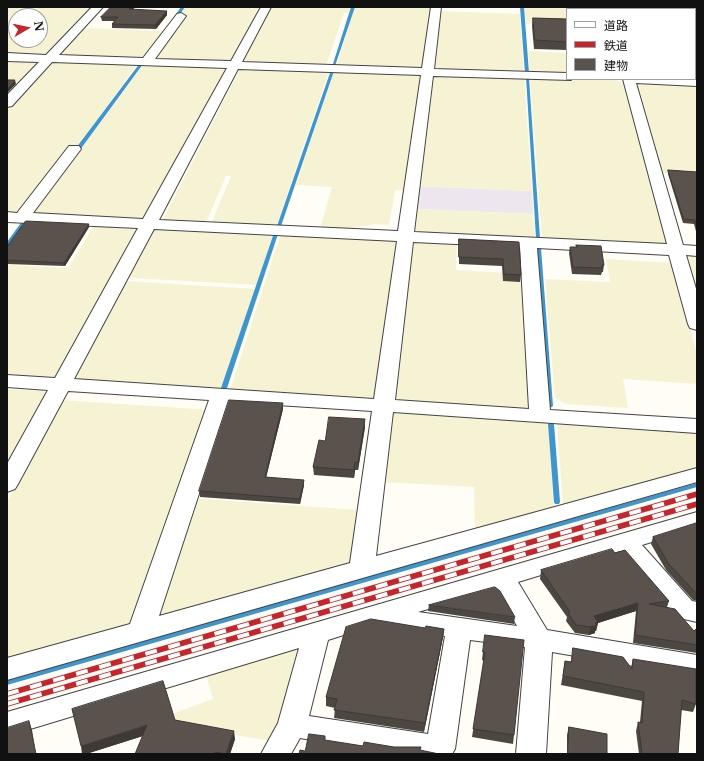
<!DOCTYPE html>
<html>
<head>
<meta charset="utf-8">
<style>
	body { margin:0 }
	#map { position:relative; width:704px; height:761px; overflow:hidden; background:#fffdf5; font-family:"Libre Baskerville","Noto Sans JP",serif }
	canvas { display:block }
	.frame { position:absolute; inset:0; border:8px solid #111; pointer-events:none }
	.legend { position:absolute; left:566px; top:8px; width:130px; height:72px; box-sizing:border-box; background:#fff; border:1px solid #a0a0a0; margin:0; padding:5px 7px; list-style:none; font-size:12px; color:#111 }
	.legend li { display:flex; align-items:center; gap:8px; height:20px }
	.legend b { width:20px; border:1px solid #a0a0a0 }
	.north { position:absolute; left:8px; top:8px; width:40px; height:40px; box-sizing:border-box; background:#fff; border:1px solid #a0a0a0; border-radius:50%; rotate:81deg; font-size:11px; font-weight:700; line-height:16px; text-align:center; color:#111 }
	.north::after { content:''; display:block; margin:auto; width:14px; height:18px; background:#c4262e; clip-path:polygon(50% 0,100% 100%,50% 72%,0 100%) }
</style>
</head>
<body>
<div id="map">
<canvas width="704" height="761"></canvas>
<div class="frame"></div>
<ul class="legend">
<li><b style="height:5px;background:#fff"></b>道路</li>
<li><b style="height:5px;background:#c4262e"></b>鉄道</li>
<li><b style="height:11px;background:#5a524d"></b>建物</li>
</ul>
<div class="north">N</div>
</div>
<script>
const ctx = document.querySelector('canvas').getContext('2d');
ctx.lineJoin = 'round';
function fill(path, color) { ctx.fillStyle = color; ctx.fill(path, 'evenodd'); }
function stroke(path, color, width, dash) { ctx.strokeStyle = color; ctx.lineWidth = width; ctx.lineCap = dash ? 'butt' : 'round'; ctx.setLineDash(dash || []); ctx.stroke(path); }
fill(new Path2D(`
	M417,186L532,191L533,214L415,209Z`), '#eee6ef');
fill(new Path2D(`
	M10,7H94L49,55L44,56L7,54V9ZM16,16H40V40H16Z
	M185,7H262L233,61L151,60Z
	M270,7H350L348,13H344L326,66L244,63L241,61Z
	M355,7H433L423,69L336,67Z
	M524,7H606V9H567V25L526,24Z
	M614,7H689L690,9H614Z
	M439,11L520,14L524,73L436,71L431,69Z
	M84,28L163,31L142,60L58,55Z
	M528,51L567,53V75L530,74Z
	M7,59L42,61L21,83H7Z
	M54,60L138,63L76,149L22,213L7,212V111Z
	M144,64L225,67L230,69L148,218L140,220L33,214Z
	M241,67L329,71L276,227L211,224L231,176H226L206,223L162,221Z
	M334,71L417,74L423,77L407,191L395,190L389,225L376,224L340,230L320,229L332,187L296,185Z
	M435,74L524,78L532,191L417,186L431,76Z
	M530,77L615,80L627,83L670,244L666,245L542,239Z
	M640,81L697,84V175L662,173L635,83Z
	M415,209L533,214L535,239L416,233L412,230Z
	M95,224L136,227L140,229L58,375L50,379L7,376V265L68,268Z
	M157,227L274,233L257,285L131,278L127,275L150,230Z
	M281,233L398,241L378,396L370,399L230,390Z
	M419,241L457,243L456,270L526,274L533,404L525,408L400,400L392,394L412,243Z
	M690,254H697V294L686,257Z
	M606,259L673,263L697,355V384L623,379L628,408L566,404L555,398L545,279L610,282Z
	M126,281L256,289L222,389L76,380L74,376Z
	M7,389L43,391L47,395L7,466Z
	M62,400L211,410L137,623L7,660V502Z
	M398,412L548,422L555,510L475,531L474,487L381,482L388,416Z
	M557,423L697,432V470L563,507Z
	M191,498L359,510L351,561L345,566L151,620Z
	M294,648L299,656L273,741L173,726L175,713L213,699L206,674Z`), '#f6f3d4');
fill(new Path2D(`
	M181,7H185L175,21H173L172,20Z
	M351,7H355L335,66L332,67Z
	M520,7H524L529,73L527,74L525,73Z
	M689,7H693L694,9H690Z
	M695,14L697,16V20L695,18Z
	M140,63L143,64L77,154H73V152Z
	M331,70L334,71L281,226V227H277V226Z
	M526,77L529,78L540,238L538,239L536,238Z
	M23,220H25L27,221L9,246H7V242Z
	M274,233H276L278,234L227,388L224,390L222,389L221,388Z
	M690,245H697V247H690Z
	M537,247H539L541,248L553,406L550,408L547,406L537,248Z
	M551,422L554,424L560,502L559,504H555L554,502L548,424Z
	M697,483V487L7,685V679Z`), '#3f96cf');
const minor = new Path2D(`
	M92,7H103L59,55L143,58L177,14L181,13L186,16L155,59L231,61L261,7H271L242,62L422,68L431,7H441L434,69L567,73V79L571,80L433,76L414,232L667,244L623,79L697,78V86L636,83L683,245L697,246V256L686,255L697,292V330L690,328L688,324L669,255L537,248L550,410L697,419V433L393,412L376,556L697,468V482L7,680V658L130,624L209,400L68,391L18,484L15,489L7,492V464L48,390L7,387V375L55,378L138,228L7,222V212L17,213L69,146H79L81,149L33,213L143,219L227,68L52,62L12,106L7,107V95L39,62L7,61V53L46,55ZM238,69L421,75L398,231L159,220ZM154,229L397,241L374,399L74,379ZM413,242L520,247L529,409L395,400ZM229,402L372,411L350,563L159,616Z
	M603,7H613L614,9H604Z
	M697,512V528L642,545L692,601L697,602V622L675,617L620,551L518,582L547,630L697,655V677L552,652L546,754H516L525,647L470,640L455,749L452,754H394L300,738L291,754H261L278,723L299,648L7,736V712ZM496,589L517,626L418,612ZM375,625L445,636L428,734L309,716L328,640Z`);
stroke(minor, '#444', 2);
fill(minor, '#fff');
const rail = new Path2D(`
	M7,694L697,494
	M7,704L697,504`);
stroke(rail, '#c4262e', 5.5);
stroke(rail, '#fff', 4, [12]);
fill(new Path2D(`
	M111,7H135L133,10L167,11V15L156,29L112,28V24L114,21H102L101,17Z
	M533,18L567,19V50L534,49L532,26Z
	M668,170L697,172V235L694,224L683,223L668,174Z
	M89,224V227L65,266L7,264V247Z
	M459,239L519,242L521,275L520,282L503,281L502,266L459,264Z
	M576,245L604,265L603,272H602L601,275L572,274L569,253L570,247H576Z
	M283,409L266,477L304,485L300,504L200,497L199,491Z
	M365,427L358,470H355L354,478L314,475L313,467L325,441Z
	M697,523V601L693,600L666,570L651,544L653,537Z
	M615,553L669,601L667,607L694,631L697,628V653L633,643L636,611L598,623L596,631H595V633L589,635L575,633L566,621L567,617L540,579L541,570Z
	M429,605L515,617L514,624L428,611Z
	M425,628L444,629L443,637L424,732L334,718L335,708L326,706V697Z
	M485,635L514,735L513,744L472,737L484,661L482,660Z
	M633,659L696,704L693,712L681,710L678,754H639L636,731L638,722H640L642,701L561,685L565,661L631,668Z
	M175,720L235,739L230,754H135L143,736L86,754H82Z
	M569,727L607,754H567V735Z`), '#4d4742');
fill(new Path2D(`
	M131,7H135L129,13V9Z
	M167,11V15L156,29L155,25Z
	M15,80L16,84L7,93V89Z
	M89,224V227L65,266L64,263Z
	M283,403V409L265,482V477Z
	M365,419V427L358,470V462Z
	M355,462V470L354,478V470Z
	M304,480V485L300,504V499Z
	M638,603L636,611L598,623L596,631H595V633L589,635L594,616Z
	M444,629L443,637L424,732L425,723Z
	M29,721L32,730L36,754Z
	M147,725L149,734L86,754H82L81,746Z
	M234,731L235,739L230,754H226Z`), '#3f3936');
const building = new Path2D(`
	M111,7H131L129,9L167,11L155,25L112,24L118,17H101Z
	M533,18L567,19V42L535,40Z
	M7,80H15L7,89Z
	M668,170L697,172V228L695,220L684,219Z
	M26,221L89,224L64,263L7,260V247Z
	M459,239L519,242L521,275L504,274L503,259L459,257Z
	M576,245L601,246L604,265H602V268L573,267L570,247H577Z
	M229,400L283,403L265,477L304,480L300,499L199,491Z
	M329,417L365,419L358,462H355L354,470L313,467L319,440L325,441Z
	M697,523V593L695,592L668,563L653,537Z
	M612,549L615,553L625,550L669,601L649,604L675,609L694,631L697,628V645L635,635L638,603L594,616L598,622L595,623L597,625L591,627L576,625L568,613L570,612L541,570Z
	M495,587L500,591L515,617L429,605Z
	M371,619L425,628L426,626L444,629L425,723L334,710L337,699L326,697L346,627Z
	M485,635L524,640L514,735L473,729L485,652H483Z
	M573,648L623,657L632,669L633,659L696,669V704L682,700L678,754H642L638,722L642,723L644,692L563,676L565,661L571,662Z
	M163,681L175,720L234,731L226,754L215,752L214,754H135L147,725L81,746L72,709Z
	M29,721L36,754H7V728Z
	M569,727L607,734V754H568Z
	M309,734L325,736V740L363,746L364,742L394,747H421L420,750L439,754H299L300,750L305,751Z`);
fill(building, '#5a524d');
stroke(building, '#3f3936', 1);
</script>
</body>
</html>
